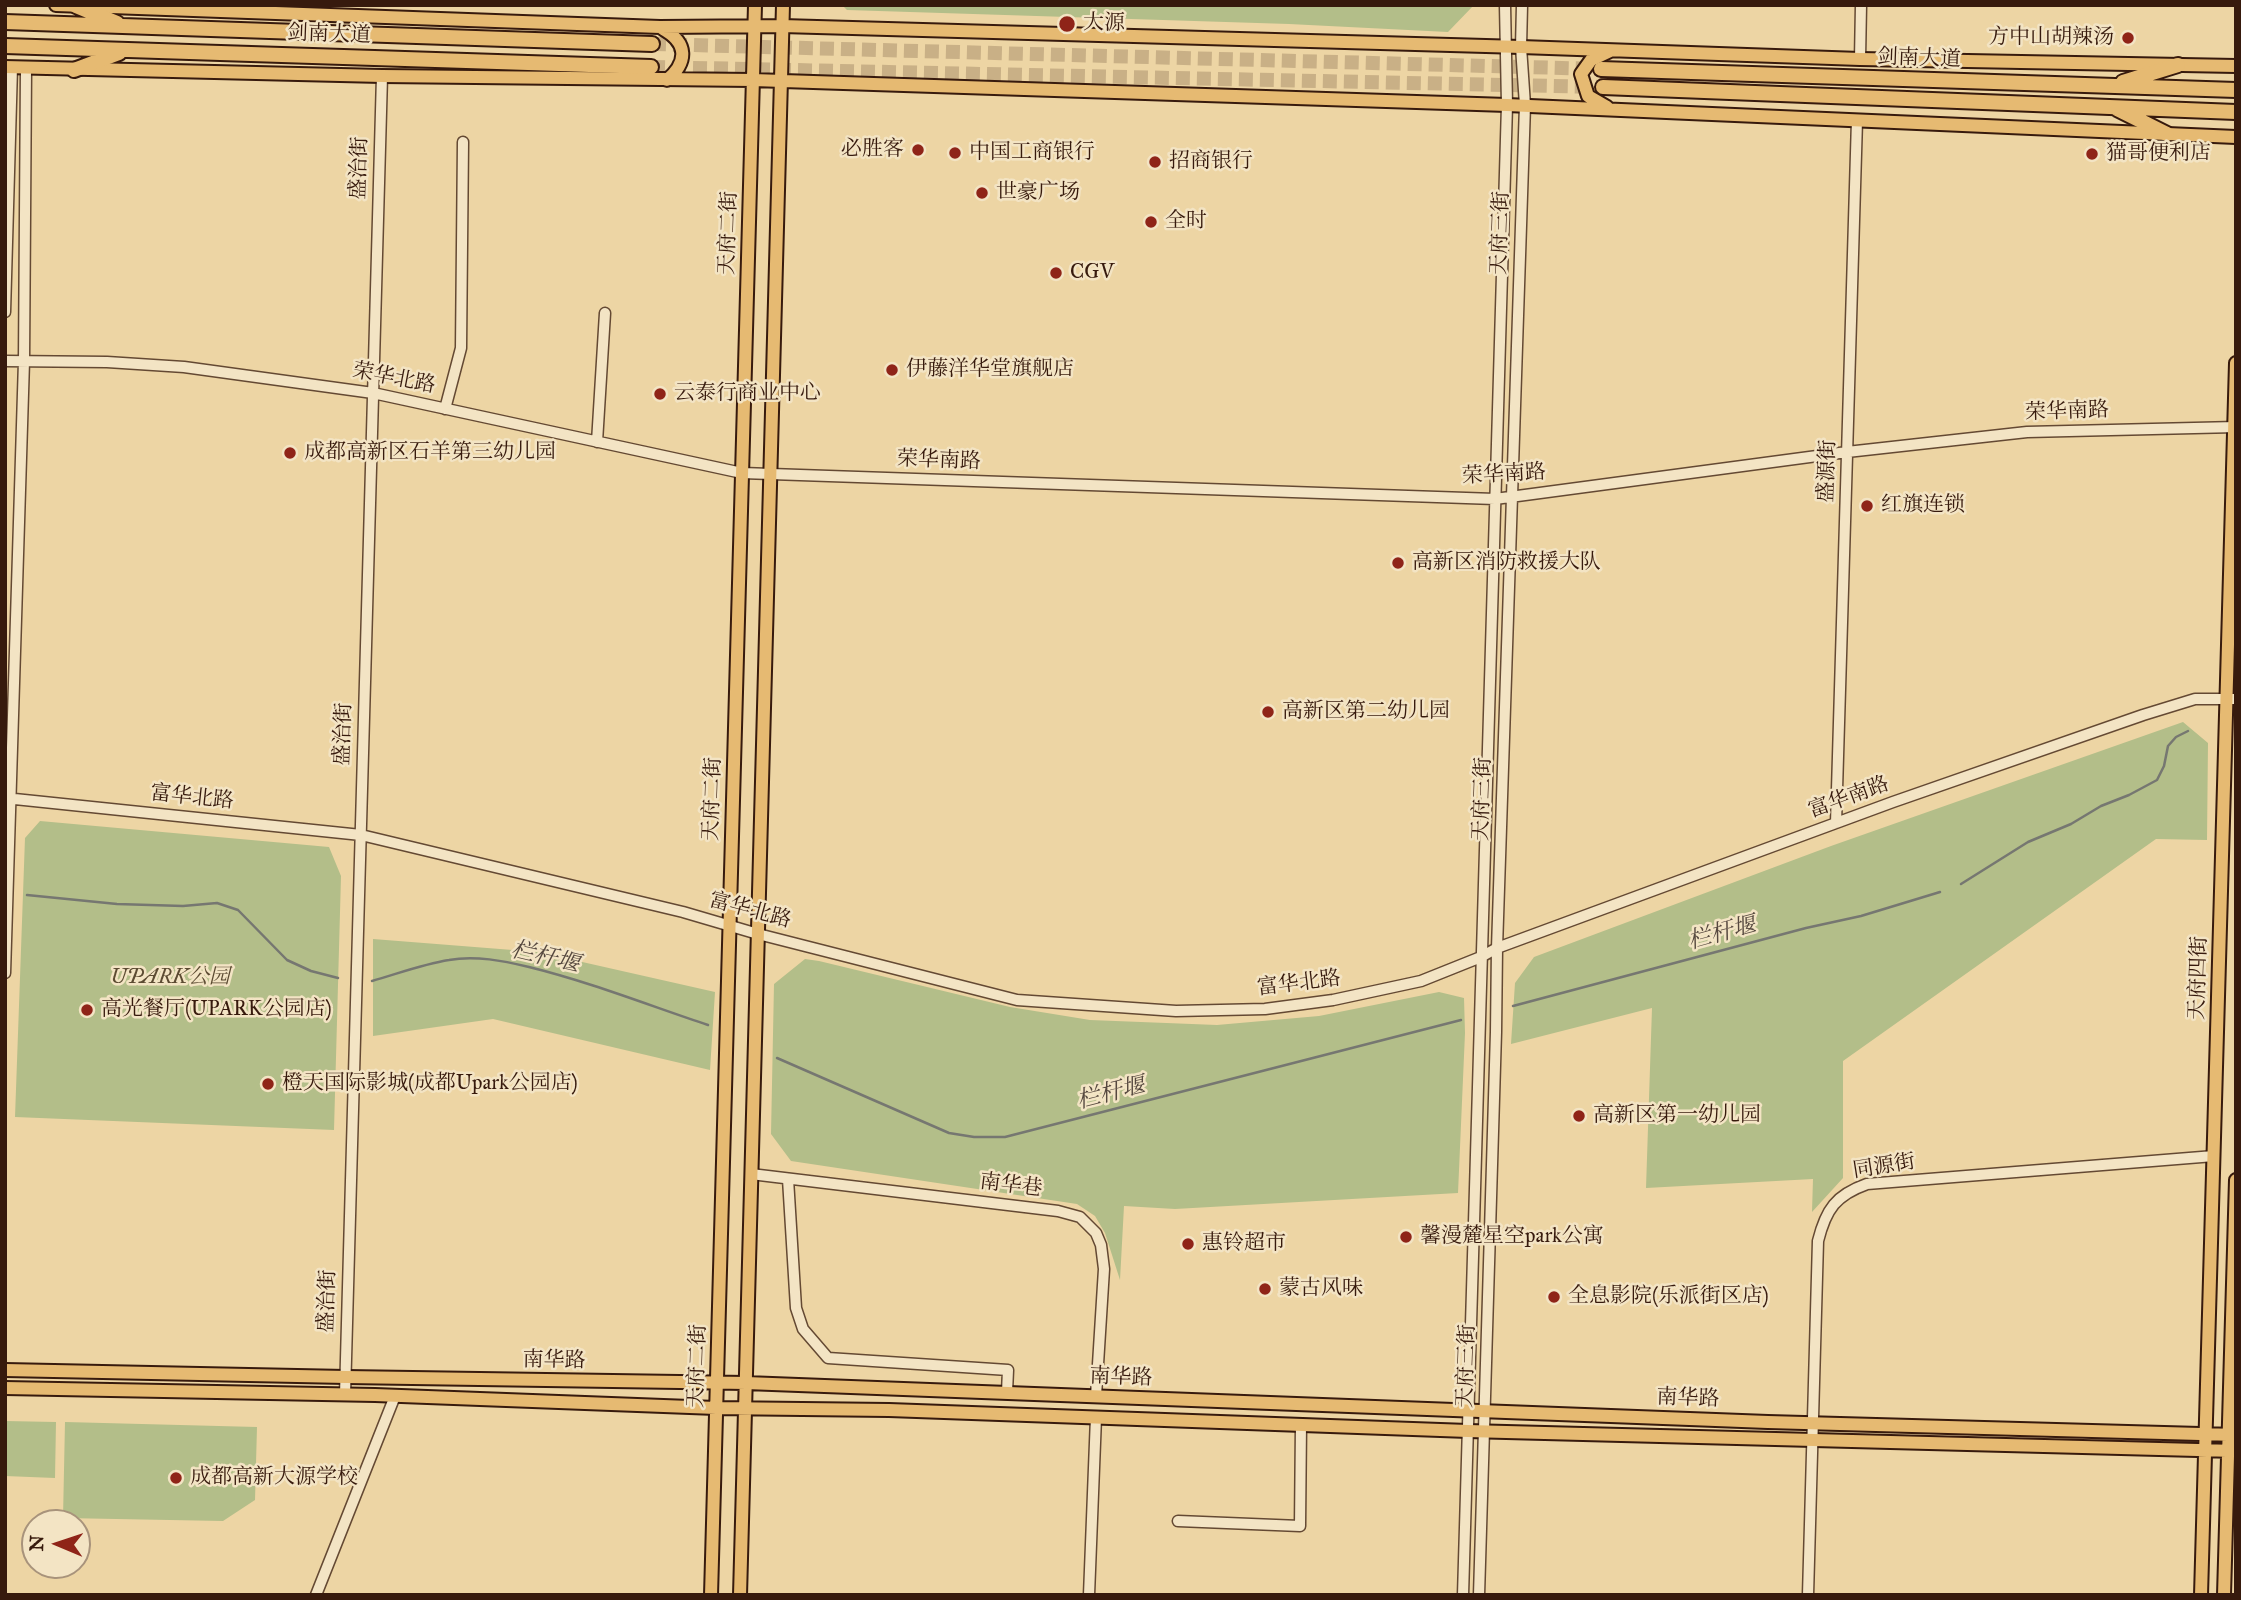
<!DOCTYPE html>
<html>
<head>
<meta charset="utf-8">
<style>
	body { margin:0 }
	#map { position:relative; width:2241px; height:1600px; overflow:hidden; background:#edd5a4; font-family:"IM FELL Great Primer",serif }
	canvas { display:block }
	.frame { position:absolute; inset:0; border:7px solid #371a0d; pointer-events:none }
	.north { position:absolute; left:21px; top:1509px; width:70px; height:70px; box-sizing:border-box; background:#f3e4c4; border:2px solid #a8937b; border-radius:50%; rotate:272deg; font-size:19px; font-weight:700; line-height:28px; text-align:center; color:#371a0d }
	.north::after { content:''; display:block; margin:auto; width:24px; height:32px; background:#8f2418; clip-path:polygon(50% 0,100% 100%,50% 72%,0 100%) }
</style>
</head>
<body>
<div id="map">
<canvas width="2241" height="1600"></canvas>
<div class="frame"></div>
<div class="north">N</div>
</div>
<script>
const ctx = document.querySelector('canvas').getContext('2d');
ctx.lineJoin = 'round';
function fill(path, color) { ctx.fillStyle = color; ctx.fill(path, 'evenodd'); }
function stroke(path, color, width, dash) { ctx.strokeStyle = color; ctx.lineWidth = width; ctx.lineCap = dash ? 'butt' : 'round'; ctx.setLineDash(dash || []); ctx.stroke(path); }
function label(font, color, halo, rows, align = 'center') {
  ctx.font = font + ' "IM FELL Great Primer","Noto Serif SC",serif'; ctx.lineWidth = 5; ctx.setLineDash([]); ctx.textBaseline = 'middle'; ctx.strokeStyle = halo; ctx.fillStyle = color; for (const [text, x, y, turn = 0] of rows) {
    ctx.save(); ctx.translate(x, y); ctx.rotate((+turn || 0) * Math.PI / 180); ctx.textAlign = isNaN(turn) ? turn : align; if (halo) ctx.strokeText(text, 0, 0); ctx.fillText(text, 0, 0); ctx.restore();
  }
}
fill(new Path2D(`
	M842,5H1474L1448,32L1289,24L847,10Z
	M2183,722L2208,743L2207,840L2156,839L1843,1061V1178L1812,1212L1813,1179L1646,1188L1652,1008L1511,1044L1515,983L1534,957L1831,846Z
	M40,821L329,847L341,876L334,1130L15,1117L25,838Z
	M373,939L538,952L715,992L710,1070L493,1019L373,1036Z
	M805,959L819,961L1010,1007L1090,1020L1217,1025L1319,1016L1439,992L1464,998L1465,1033L1458,1193L1175,1209L1124,1206L1120,1280L1105,1233L1095,1216L1077,1204L791,1161L771,1134L774,984Z
	M5,1421L56,1422L55,1478L5,1476Z
	M65,1422L257,1427L255,1500L223,1521L63,1518Z`), '#b3be89');
stroke(new Path2D(`
	M1961,884L2028,842L2071,824L2101,806L2129,795L2157,780L2164,766L2168,746L2176,737L2188,731
	M27,895L117,904L183,906L217,903L238,910L287,960L311,971L338,978
	M372,981C397,974 423,964 449,960C475,955 504,961 529,967C590,982 648,1005 708,1025
	M1513,1006L1806,928L1861,916L1940,892
	M777,1058L949,1133L974,1137H1005L1461,1020`), '#767771', 2.5);
stroke(new Path2D(`
	M652,44L1601,69
	M651,67L1603,87`), '#c9b086', 14, [14, 7]);
const minor = new Path2D(`
	M1860,59L1861,5
	M5,312L12,67
	M5,361L107,362L184,367L373,393L742,473L1495,499L1847,452L2027,432L2236,427
	M445,409L461,348L463,142
	M597,442L605,313
	M5,798L361,835L683,912L758,934L1017,1000L1176,1011L1265,1009L1333,1000L1421,981L1481,957L1497,948L1893,802L2143,715L2195,699H2236
	M1836,823L1857,120
	M5,973L24,361L26,68
	M751,1174L1058,1211L1080,1217L1096,1233L1101,1245L1104,1269L1096,1396
	M788,1179L796,1308L803,1329L828,1358L1008,1370L1007,1392
	M345,1394L382,76
	M1178,1521L1300,1526L1301,1424
	M316,1595L395,1396
	M1089,1595L1096,1417
	M1463,1595L1507,105L1505,5
	M1479,1595L1496,1032L1497,948L1525,105L1521,47L1522,5
	M1808,1595L1818,1241C1826,1209 1836,1195 1867,1184L2214,1156`);
const major = new Path2D(`
	M56,5L660,27L782,26L1521,47L1860,59L2236,66
	M663,29C688,43 688,62 667,80
	M5,67L382,76L753,80L1507,105L2236,137
	M1607,107L1588,96L1581,74L1591,60L1610,51
	M5,1370L346,1377L746,1383L1768,1422L2236,1435
	M5,1388L375,1395L716,1408L889,1410L1468,1431L2236,1451
	M711,1595L755,5
	M740,1595L783,5
	M2201,1595L2236,363
	M2224,1595L2236,1180`);
const highway = new Path2D(`
	M76,6L117,23
	M5,22L652,44
	M5,46L651,67
	M1601,69L2236,90
	M74,70L119,53
	M2123,82L2178,65
	M1603,87L2236,112
	M2117,109L2167,134`);
stroke(minor, '#644933', 13);
stroke(major, '#371a0d', 16);
stroke(highway, '#371a0d', 18);
stroke(minor, '#f3e4c4', 10);
stroke(major, '#e6ba72', 12);
stroke(highway, '#e6ba72', 14);
for (const [x, y, r, color] of [
	[1067,24,9,"#8f2418"],
	[2128,38,7,"#8f2418"],
	[918,150,7,"#8f2418"],
	[955,153,7,"#8f2418"],
	[2092,154,7,"#8f2418"],
	[1155,162,7,"#8f2418"],
	[982,193,7,"#8f2418"],
	[1151,222,7,"#8f2418"],
	[1056,273,7,"#8f2418"],
	[892,370,7,"#8f2418"],
	[660,394,7,"#8f2418"],
	[290,453,7,"#8f2418"],
	[1867,506,7,"#8f2418"],
	[1398,563,7,"#8f2418"],
	[1268,712,7,"#8f2418"],
	[87,1010,7,"#8f2418"],
	[268,1084,7,"#8f2418"],
	[1579,1116,7,"#8f2418"],
	[1406,1237,7,"#8f2418"],
	[1188,1244,7,"#8f2418"],
	[1265,1289,7,"#8f2418"],
	[1554,1297,7,"#8f2418"],
	[176,1478,7,"#8f2418"]
]) { const dot = new Path2D(); dot.arc(x, y, r, 0, 2 * Math.PI); ctx.fillStyle = color; ctx.fill(dot); stroke(dot, '#f3e4c4', 2.5); }
label('21px', '#371a0d', '#f3e4c4', [
	["大源",1083,24],
	["方中山胡辣汤",2114,38,"right"],
	["必胜客",904,150,"right"],
	["中国工商银行",969,153],
	["猫哥便利店",2106,154],
	["招商银行",1169,162],
	["世豪广场",996,193],
	["全时",1165,222],
	["CGV",1070,273],
	["伊藤洋华堂旗舰店",906,370],
	["云泰行商业中心",674,394],
	["成都高新区石羊第三幼儿园",304,453],
	["红旗连锁",1881,506],
	["高新区消防救援大队",1412,563],
	["高新区第二幼儿园",1282,712],
	["高光餐厅(UPARK公园店)",101,1010],
	["橙天国际影城(成都Upark公园店)",282,1084],
	["高新区第一幼儿园",1593,1116],
	["馨漫麓星空park公寓",1420,1237],
	["惠铃超市",1202,1244],
	["蒙古风味",1279,1289],
	["全息影院(乐派街区店)",1568,1297],
	["成都高新大源学校",190,1478]
], 'left');
label('21px', '#371a0d', '#f3e4c4', [
	["剑南大道",329,35,2],
	["剑南大道",1919,59,2],
	["盛治街",360,168,-88],
	["天府二街",729,233,-88],
	["天府三街",1501,233,-88],
	["荣华北路",394,379,11],
	["荣华南路",2067,412,-2],
	["荣华南路",939,461,2],
	["盛源街",1828,471,-88],
	["荣华南路",1504,475,-3],
	["盛治街",344,734,-88],
	["富华北路",192,798,6],
	["富华南路",1849,798,-20],
	["天府二街",713,799,-88],
	["天府三街",1483,799,-88],
	["富华北路",750,911,15],
	["天府四街",2199,978,-88],
	["富华北路",1299,984,-7],
	["同源街",1884,1167,-9],
	["南华巷",1011,1186,7],
	["盛治街",328,1301,-88],
	["南华路",554,1361,1],
	["天府二街",698,1366,-88],
	["天府三街",1467,1366,-88],
	["南华路",1121,1378,2],
	["南华路",1688,1399,2]
]);
label('italic 21px', '#5c4b32', '#f3e4c4', [
	["UPARK公园",170,978]
]);
label('italic 23px', '#56483f', '#f3e4c4', [
	["栏杆堰",1722,934,-15],
	["栏杆堰",545,958,13],
	["栏杆堰",1111,1094,-14]
]);
</script>
</body>
</html>
